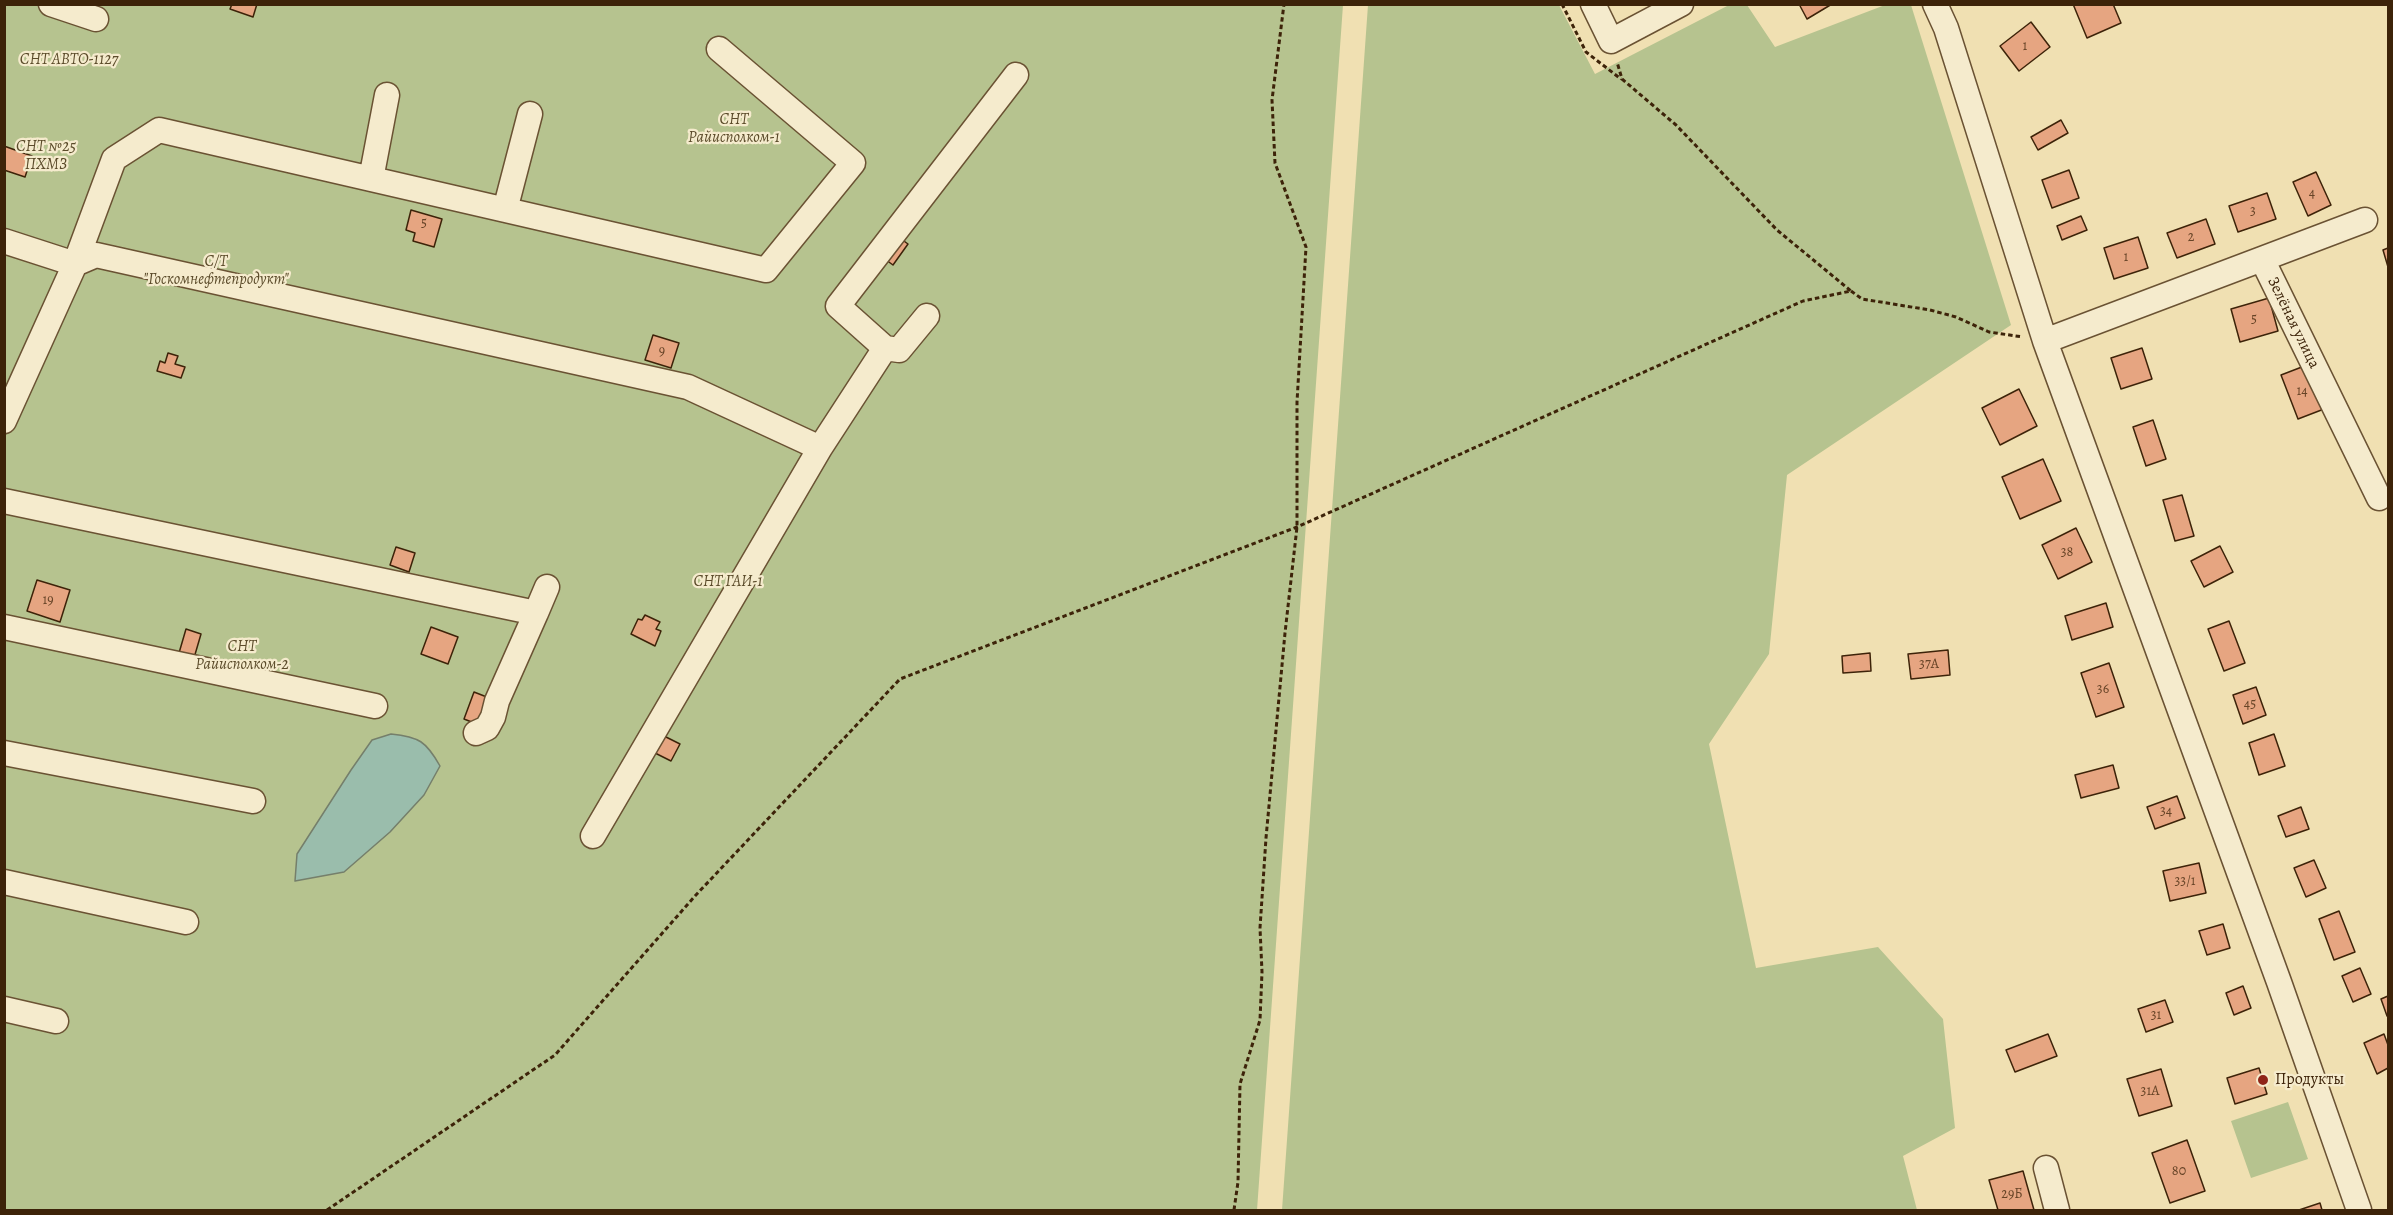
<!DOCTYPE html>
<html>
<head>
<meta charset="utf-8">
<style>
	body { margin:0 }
	#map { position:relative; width:2393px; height:1215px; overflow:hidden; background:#f0e0b2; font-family:Alegreya,serif }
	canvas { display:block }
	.frame { position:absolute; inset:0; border:6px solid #3d2309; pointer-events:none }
</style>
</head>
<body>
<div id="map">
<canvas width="2393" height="1215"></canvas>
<div class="frame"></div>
</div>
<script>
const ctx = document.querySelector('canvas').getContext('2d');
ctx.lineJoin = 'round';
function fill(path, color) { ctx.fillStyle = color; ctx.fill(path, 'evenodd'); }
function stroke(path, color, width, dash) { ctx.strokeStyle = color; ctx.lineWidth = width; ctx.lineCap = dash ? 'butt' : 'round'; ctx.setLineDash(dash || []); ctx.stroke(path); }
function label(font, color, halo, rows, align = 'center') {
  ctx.font = font + ' Alegreya,serif'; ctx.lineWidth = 4.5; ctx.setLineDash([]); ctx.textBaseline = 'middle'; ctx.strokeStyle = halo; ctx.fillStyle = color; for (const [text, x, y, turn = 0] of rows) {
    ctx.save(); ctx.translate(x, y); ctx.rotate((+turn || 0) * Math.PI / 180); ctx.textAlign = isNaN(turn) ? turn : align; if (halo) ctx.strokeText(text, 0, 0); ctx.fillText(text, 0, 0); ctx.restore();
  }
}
fill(new Path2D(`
	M5,5H1343L1257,1210H5Z
	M1368,5H1559L1595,74L1729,5H1747L1775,47L1885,5H1911L2011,325L1787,475L1769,654L1709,744L1756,968L1878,947L1943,1019L1955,1128L1903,1156L1917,1210H1282Z
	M2288,1102L2308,1159L2251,1178L2231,1121Z`), '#b6c38f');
const water = new Path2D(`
	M391,734C419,737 426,741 440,766L424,795L390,832L344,872L295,881L297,854L351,770L372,740Z`);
fill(water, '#9abdac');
stroke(water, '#757f6b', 1.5);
const building = new Path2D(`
	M232,4H257L253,17L230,9Z
	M1799,4H1832L1807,19Z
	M2073,4H2113L2121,23L2087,38Z
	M2031,22L2050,47L2019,71L2000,46Z
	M2061,120L2068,133L2038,150L2031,137Z
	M4,146L32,156L25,177L4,170Z
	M2069,170L2079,198L2052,208L2042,180Z
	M2316,172L2331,205L2308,216L2293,182Z
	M2267,193L2276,219L2238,232L2229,206Z
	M411,210L442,219L434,247L413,241L415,233L406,230Z
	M2081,216L2087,230L2062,240L2057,226Z
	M2206,219L2215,244L2177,258L2167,233Z
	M897,236L908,244L893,265L882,257Z
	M2138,237L2148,268L2114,279L2104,248Z
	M2388,248V267L2383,250Z
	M2269,298L2278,331L2240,342L2231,309Z
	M653,335L679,343L671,368L645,360Z
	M2142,348L2152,379L2121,389L2111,358Z
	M168,353L178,356L175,364L185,367L181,378L157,371L160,361L165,363Z
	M2307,365L2324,409L2298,419L2281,375Z
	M2019,389L2037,426L2000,445L1982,408Z
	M2153,420L2166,459L2146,466L2133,427Z
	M2043,459L2061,501L2020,519L2002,477Z
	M2182,495L2194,536L2175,541L2163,500Z
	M2076,528L2092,562L2058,579L2042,545Z
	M2220,546L2233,572L2204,587L2191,561Z
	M396,547L415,553L409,572L390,565Z
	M37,580L70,590L60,622L27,611Z
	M2106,603L2113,627L2072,640L2065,616Z
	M645,615L660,622L656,629L661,631L655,646L631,634L638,619L642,620Z
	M2229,621L2245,663L2224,671L2208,629Z
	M431,627L458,637L448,664L421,654Z
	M186,629L201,634L194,658L179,653Z
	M1948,650L1950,675L1911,679L1908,654Z
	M1870,653L1871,671L1843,673L1842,656Z
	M2109,663L2124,707L2096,717L2081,673Z
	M2256,687L2266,715L2243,724L2233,695Z
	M474,692L497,701L487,728L464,719Z
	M2274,734L2285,766L2259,775L2249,743Z
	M664,736L680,744L671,761L655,753Z
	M2113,765L2119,788L2081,798L2075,775Z
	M2177,796L2185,818L2155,829L2147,807Z
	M2301,807L2309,829L2286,837L2278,816Z
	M2314,860L2326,888L2306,897L2294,868Z
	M2199,863L2206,893L2170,901L2163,871Z
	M2339,911L2355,952L2334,960L2319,919Z
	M2223,924L2230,948L2207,955L2199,931Z
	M2360,968L2371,994L2353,1002L2342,976Z
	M2243,986L2251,1008L2234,1015L2226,993Z
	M2388,996V1015L2387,1016L2381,999Z
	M2165,1000L2173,1022L2146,1032L2138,1009Z
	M2048,1034L2057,1056L2015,1072L2006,1050Z
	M2384,1034L2388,1045V1068L2377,1074L2364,1043Z
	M2259,1068L2267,1094L2235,1104L2227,1078Z
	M2161,1069L2172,1106L2139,1116L2127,1079Z
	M2187,1140L2205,1191L2170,1203L2152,1153Z
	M2023,1171L2034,1210H1998L1989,1180Z
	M2320,1203L2322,1210H2299Z`);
fill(building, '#e6a581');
stroke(building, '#3d2309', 1.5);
const minor = new Path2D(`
	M51,4L96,19
	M1593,4L1611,41L1681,4
	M1935,4L1946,28L2045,341L2279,982L2359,1210
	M371,179L387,95
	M505,210L530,114
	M4,241L75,264L96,255L688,387L820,448
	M2262,259L2365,220
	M2045,341L2262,259L2379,498
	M885,348L838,306L1016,75
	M4,421L75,264L114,159L159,130L766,270L853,163L719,49
	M4,501L536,613L497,701L493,717L487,728L476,733
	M536,613L547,587
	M4,627L375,706
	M4,753L253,801
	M593,836L820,448L885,348L899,350L927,316
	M4,882L186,922
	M4,1009L56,1021
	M2046,1168L2057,1210`);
stroke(minor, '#6a5233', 27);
stroke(new Path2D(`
	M1562,4L1586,52L1621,79
	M1851,291L1862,299L1930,310L1956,317L1989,332L2023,337
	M327,1210L555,1055L695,896L900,679L1297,527L1803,301L1851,291L1777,230L1676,125L1622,79L1617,62
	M1234,1210L1238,1182L1240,1084L1260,1020L1262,972L1260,928L1266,838L1285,633L1297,527V402L1306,247L1275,163L1272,100L1284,4`), '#3d2309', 3, [4.5, 3]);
stroke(minor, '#f5ebcd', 24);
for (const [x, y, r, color] of [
	[2263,1080,6,"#8f2418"]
]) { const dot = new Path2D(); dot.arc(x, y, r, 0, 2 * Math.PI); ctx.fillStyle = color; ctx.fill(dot); stroke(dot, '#f5ebcd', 2); }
label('14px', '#674427', null, [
	["1",2025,47],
	["4",2312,194],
	["3",2253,212],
	["5",424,224],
	["2",2191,238],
	["1",2126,258],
	["5",2254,320],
	["9",662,352],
	["14",2302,392],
	["38",2067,553],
	["19",48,601],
	["37А",1929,665],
	["36",2103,690],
	["45",2250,705],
	["34",2166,812],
	["33/1",2185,882],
	["31",2156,1016],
	["31А",2150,1092],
	["80",2179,1172],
	["29Б",2012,1195]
]);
label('italic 16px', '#5b4b2a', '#f5ebcd', [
	["СНТ АВТО-1127",69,60],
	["СНТ",734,120],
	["Райисполком-1",734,138],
	["СНТ №25",46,147],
	["ПХМЗ",46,165],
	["С/Т",216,262],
	["\"Госкомнефтепродукт\"",216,280],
	["СНТ ГАИ-1",728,582],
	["СНТ",242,647],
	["Райисполком-2",242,665]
]);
label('16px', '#3d2309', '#f5ebcd', [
	["Зелёная улица",2293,323,64]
]);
label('16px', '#3d2309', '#f5ebcd', [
	["Продукты",2275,1080]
], 'left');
</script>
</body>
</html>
